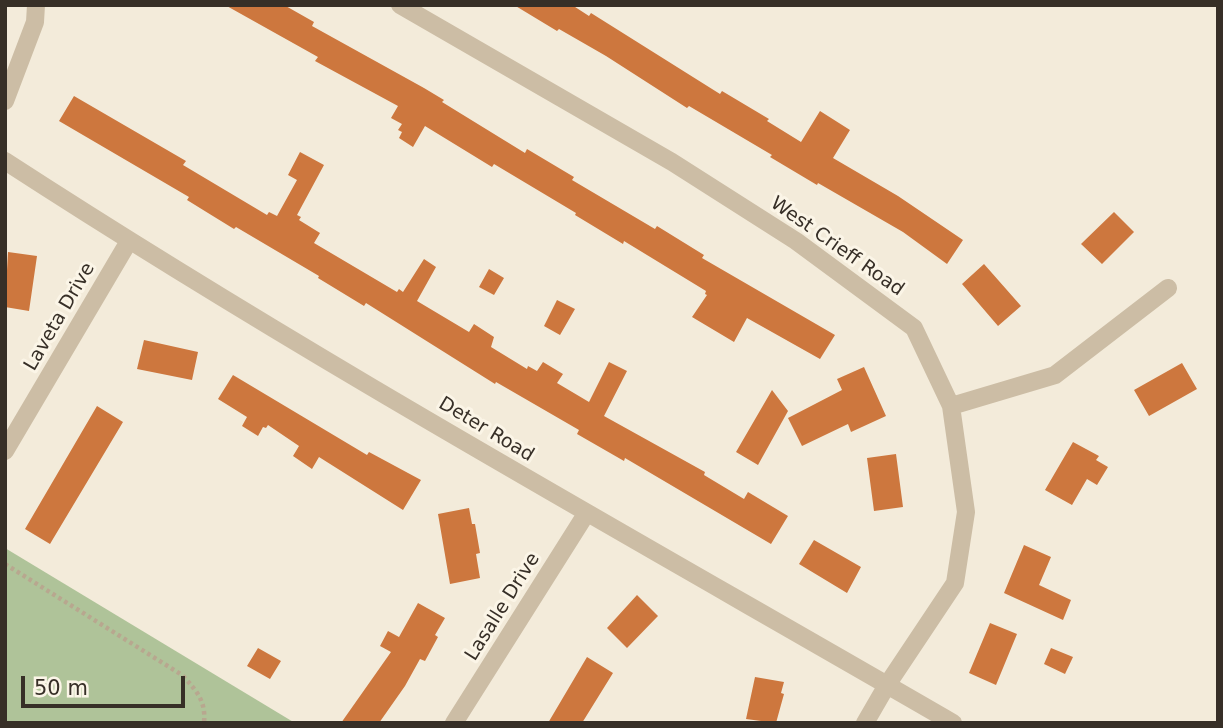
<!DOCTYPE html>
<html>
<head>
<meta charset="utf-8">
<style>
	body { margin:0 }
	#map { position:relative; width:1223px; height:728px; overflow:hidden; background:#f3ebda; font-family:"DejaVu Sans",sans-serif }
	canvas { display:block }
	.frame { position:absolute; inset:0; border:7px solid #372f27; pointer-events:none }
	.scale { position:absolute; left:21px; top:676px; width:164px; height:32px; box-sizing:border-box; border:4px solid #372f27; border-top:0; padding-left:9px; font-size:21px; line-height:24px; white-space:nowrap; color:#372f27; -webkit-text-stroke:5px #fbf5e7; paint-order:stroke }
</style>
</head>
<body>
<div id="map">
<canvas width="1223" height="728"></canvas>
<div class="frame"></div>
<div class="scale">50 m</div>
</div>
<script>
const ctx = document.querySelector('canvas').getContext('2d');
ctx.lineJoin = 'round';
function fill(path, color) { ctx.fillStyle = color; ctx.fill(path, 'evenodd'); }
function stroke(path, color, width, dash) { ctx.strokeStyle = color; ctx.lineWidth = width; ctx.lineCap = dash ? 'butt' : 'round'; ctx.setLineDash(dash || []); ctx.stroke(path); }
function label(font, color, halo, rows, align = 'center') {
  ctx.font = font + ' "DejaVu Sans",sans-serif'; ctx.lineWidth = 6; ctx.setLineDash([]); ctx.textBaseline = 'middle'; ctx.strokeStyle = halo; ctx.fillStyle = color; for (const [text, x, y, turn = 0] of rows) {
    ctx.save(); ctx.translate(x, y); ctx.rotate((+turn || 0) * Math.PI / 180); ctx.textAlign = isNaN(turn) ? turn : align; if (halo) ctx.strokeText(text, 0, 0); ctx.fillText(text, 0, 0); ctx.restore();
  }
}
fill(new Path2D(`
	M5,548L295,723H5Z`), '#afc399');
fill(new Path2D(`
	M225,5H284L314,22L312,26L424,88L444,100L442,102L525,153L527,149L574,177L572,180L655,229L657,226L704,255L702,258L835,335L820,359L747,318L734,342L692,317L707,295L705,294L706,291L624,241L623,244L575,215L576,213L494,164L492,167L425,126L413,147L399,138L402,132L398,130L402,124L391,118L398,106L315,61L318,57Z
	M514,5H572L589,16L591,13L720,94L722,91L769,119L767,121L801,142L820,111L850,130L833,158L898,196L963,240L947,264L903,232L818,183L817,185L770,157L772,155L689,106L687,108L606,56L559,29L557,31Z
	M74,96L186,161L183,165L267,215L269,212L277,216L297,180L288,175L300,152L324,165L297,215L301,217L299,220L320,233L314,243L397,292L399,289L403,292L424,259L436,267L417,301L469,332L474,324L494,337L491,347L527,369L528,366L537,371L543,362L563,374L557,383L589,402L609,362L627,371L604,416L705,472L704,475L744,499L748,492L788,516L771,544L625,458L624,461L577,434L579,430L496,382L495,384L366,303L364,306L318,278L319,276L236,227L234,229L208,213L187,200L189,197L59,121Z
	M1114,212L1134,232L1102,264L1081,244Z
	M8,252L37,256L29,311L5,307Z
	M984,264L1021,306L998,326L962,284Z
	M489,269L504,278L494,295L479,287Z
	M557,300L575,309L560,335L544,326Z
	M144,340L198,352L192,380L137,369Z
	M1182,363L1197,389L1149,416L1134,390Z
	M864,367L886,416L851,432L848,424L802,446L788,418L842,390L837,379Z
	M233,375L367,455L369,452L421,480L403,510L319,457L312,469L293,456L299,446L268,425L266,428L263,427L258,436L242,426L247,417L218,399Z
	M772,390L788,411L758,465L736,452Z
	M97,406L123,422L50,544L25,529Z
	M1073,442L1099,456L1096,460L1108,467L1097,485L1087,479L1072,505L1045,490Z
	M896,454L903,507L874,511L867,458Z
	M469,508L472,524H475L480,553L476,554L480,578L450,584L438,514Z
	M814,540L861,567L847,593L799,564Z
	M1024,545L1051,557L1039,585L1071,600L1063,620L1004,593Z
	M637,595L658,616L627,648L607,628Z
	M418,603L445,618L435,635L438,637L425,661L420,659L405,686L379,723H341L391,652L380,646L388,631L399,637Z
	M990,623L1017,634L996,685L969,673Z
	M258,648L281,661L270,679L247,666Z
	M1051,648L1073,657L1065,674L1044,664Z
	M587,657L613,673L582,723H548Z
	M755,677L784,682L781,693L784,694L776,723L746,719Z`), '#cd773e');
stroke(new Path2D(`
	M5,564L182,675C197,691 206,701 204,723`), '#b8a78f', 4.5, [3.5, 3.5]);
stroke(new Path2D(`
	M400,5L672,162L796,241L914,328L951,406L966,512L955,583L887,685L865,723
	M5,101L35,22L36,5
	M5,161C313,361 635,539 953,723
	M951,406L1055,375L1168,288
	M5,451L129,241
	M454,723L586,514`), '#ccbda5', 18);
label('19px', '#372f27', '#fbf5e7', [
	["West Crieff Road",837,247,35],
	["Laveta Drive",60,317,-60],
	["Deter Road",486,430,31],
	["Lasalle Drive",503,607,-58]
]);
</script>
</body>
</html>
